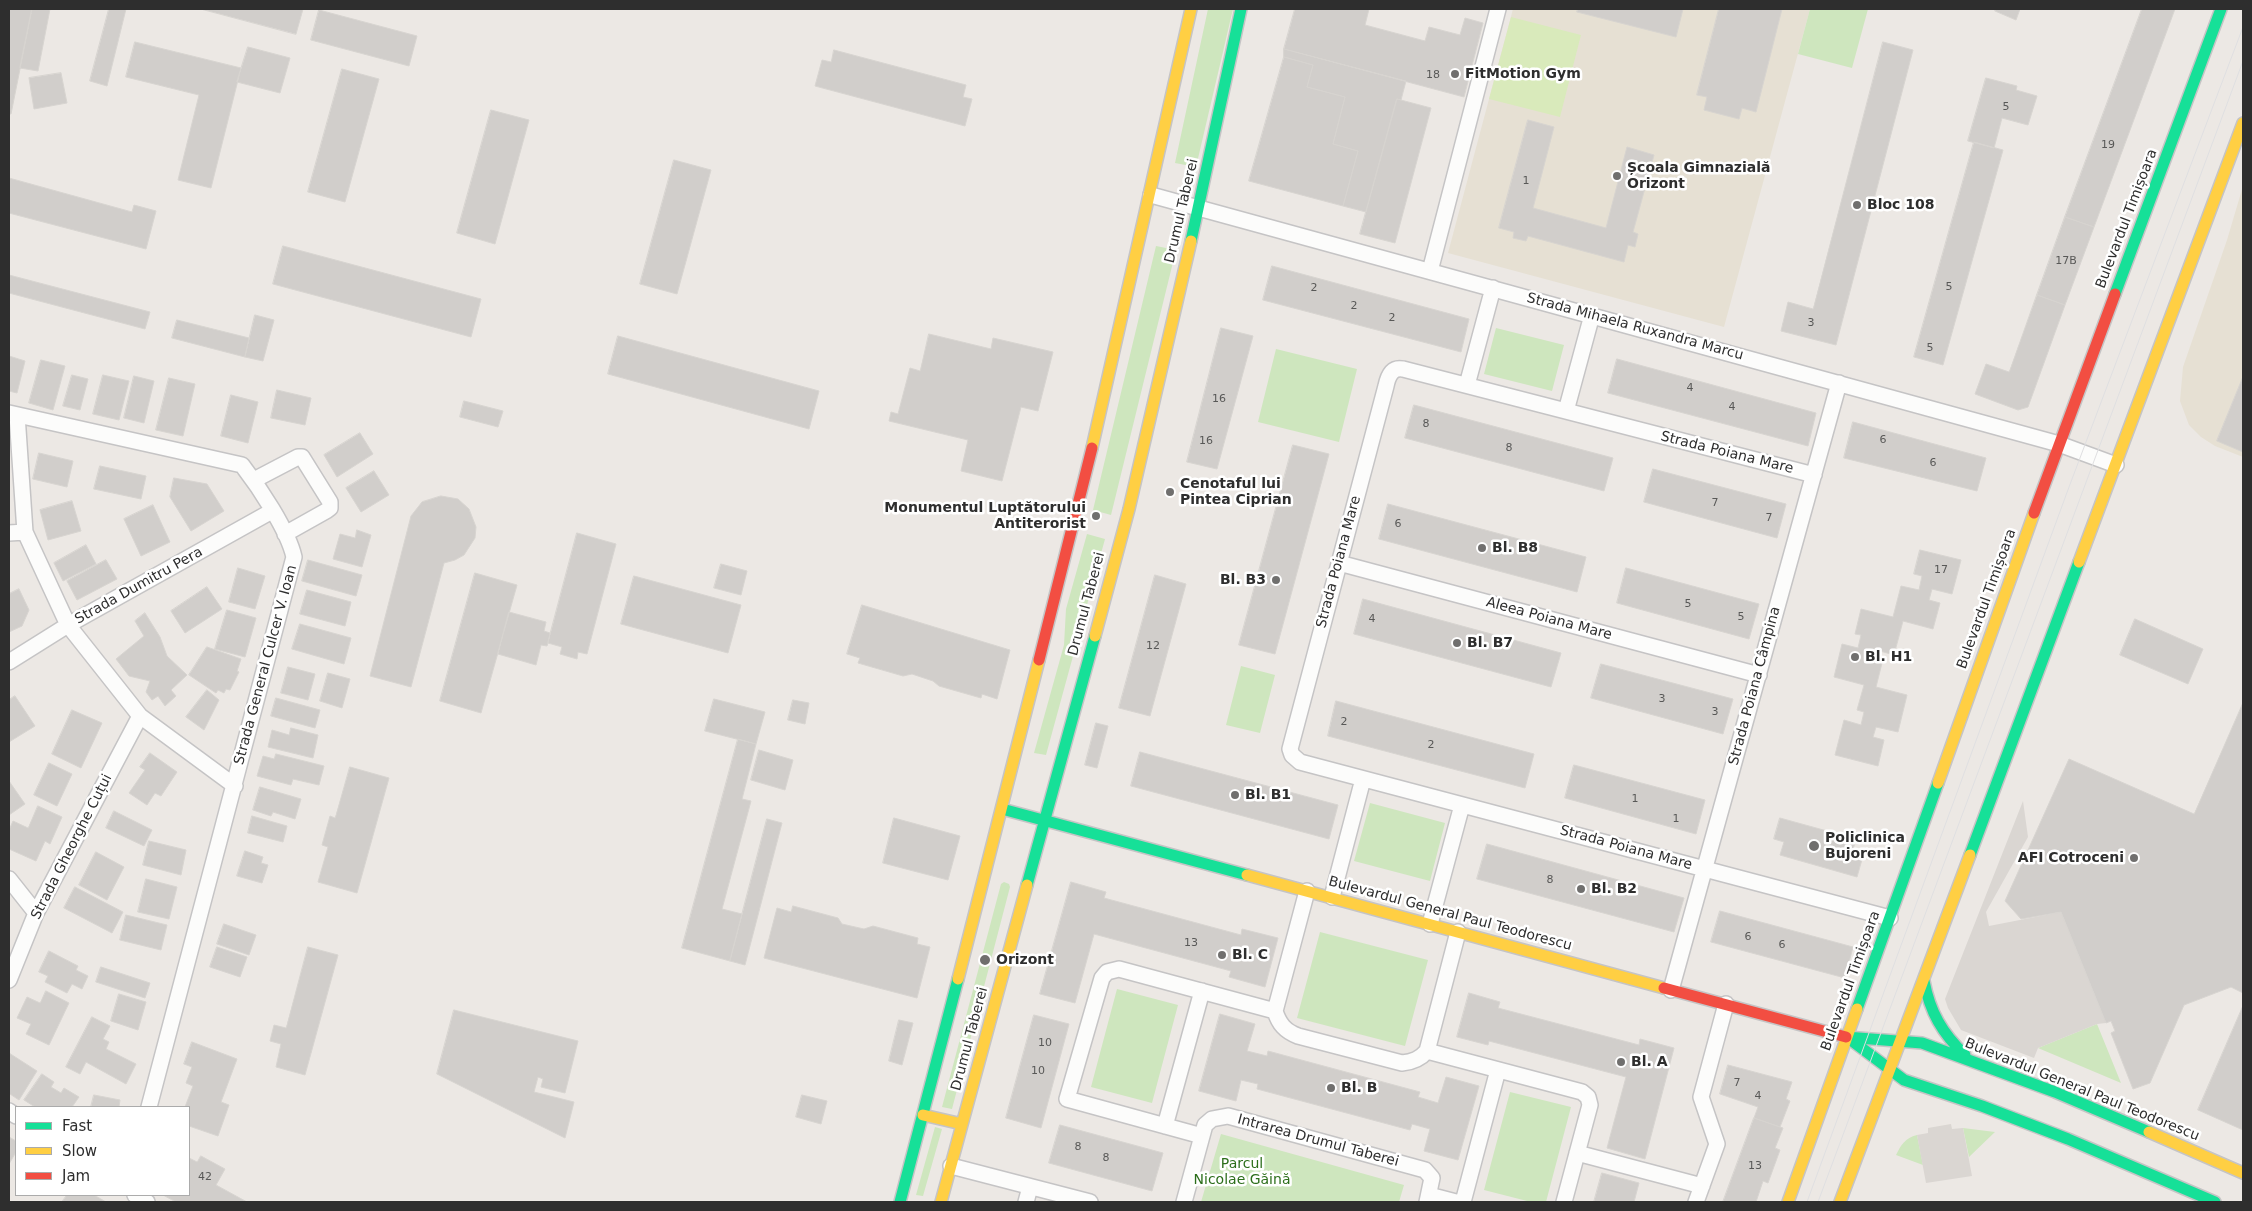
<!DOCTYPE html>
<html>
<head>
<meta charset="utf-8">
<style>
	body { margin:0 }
	#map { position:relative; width:2252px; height:1211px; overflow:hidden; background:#ece8e4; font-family:"DejaVu Sans",sans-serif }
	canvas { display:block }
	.frame { position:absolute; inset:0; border:10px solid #2e2e2e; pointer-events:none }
	.legend { position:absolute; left:15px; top:1106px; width:175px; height:90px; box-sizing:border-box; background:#fff; border:1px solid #ababab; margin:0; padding:6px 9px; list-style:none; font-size:15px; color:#2e2e2e }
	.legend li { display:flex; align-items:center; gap:10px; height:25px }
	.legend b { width:25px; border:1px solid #ababab }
</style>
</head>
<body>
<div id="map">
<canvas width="2252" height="1211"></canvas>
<div class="frame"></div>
<ul class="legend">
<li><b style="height:6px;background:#16e098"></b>Fast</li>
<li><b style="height:6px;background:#ffcf43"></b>Slow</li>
<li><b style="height:6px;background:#f24e42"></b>Jam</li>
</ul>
</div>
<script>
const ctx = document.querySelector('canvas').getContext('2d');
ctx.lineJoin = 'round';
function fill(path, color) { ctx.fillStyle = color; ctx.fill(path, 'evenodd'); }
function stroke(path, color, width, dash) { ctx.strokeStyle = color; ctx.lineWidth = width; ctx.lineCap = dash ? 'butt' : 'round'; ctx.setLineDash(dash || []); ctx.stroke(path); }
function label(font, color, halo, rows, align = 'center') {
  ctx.font = font + ' "DejaVu Sans",sans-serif'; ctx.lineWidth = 5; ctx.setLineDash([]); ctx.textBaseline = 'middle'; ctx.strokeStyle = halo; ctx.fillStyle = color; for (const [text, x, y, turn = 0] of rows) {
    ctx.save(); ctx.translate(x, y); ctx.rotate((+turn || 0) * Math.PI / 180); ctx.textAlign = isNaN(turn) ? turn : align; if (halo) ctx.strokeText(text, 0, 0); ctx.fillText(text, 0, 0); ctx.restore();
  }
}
fill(new Path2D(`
	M1513,9H1810L1724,327L1448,253Z
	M2243,186V457L2215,446L2201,437L2189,425L2180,401L2183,367L2227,240Z`), '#e6e0d3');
fill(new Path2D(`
	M1208,9H1233L1196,167L1175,163Z
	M1810,9H1868L1852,68L1798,54Z
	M1156,246L1176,250L1111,515L1093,510Z
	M1496,328L1564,345L1552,391L1484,374Z
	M1276,349L1357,369L1339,442L1258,422Z
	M1087,534L1105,539L1046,755L1034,753L1064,645L1066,609Z
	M1241,666L1275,675L1260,733L1226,725Z
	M1370,803L1445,823L1430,881L1354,861Z
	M1004,882L1009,884L1010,887L952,1109L942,1107L1001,884Z
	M1320,932L1428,960L1405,1046L1297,1018Z
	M1117,989L1178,1005L1152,1103L1091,1087Z
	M2097,1024L2121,1083L2038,1048Z
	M1510,1092L1571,1107L1546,1202H1531L1484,1190Z
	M935,1127L942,1129L923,1196L916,1195Z
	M1963,1128L1995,1132L1969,1157Z
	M1221,1134L1404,1185L1399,1202H1201Z
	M1917,1135L1923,1165L1896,1155C1901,1145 1905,1138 1917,1135Z`), '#cee6be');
fill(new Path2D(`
	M1511,17L1581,35L1560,117L1489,99Z`), '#d9eabb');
fill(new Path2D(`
	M2023,801L2028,837L1986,912L1989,926L2061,912L2106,1023L2097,1024L2038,1048L2034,1058L1961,1030L1948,1008L1945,999Z
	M1951,1124L1952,1129L1963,1128L1972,1176L1926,1183L1917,1135L1928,1133V1128Z`), '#dad6d2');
const building = new Path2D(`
	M9,9H32L11,114H9Z
	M32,9H50L38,71L20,68Z
	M109,9H126L107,86L90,81Z
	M201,9H303L296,34Z
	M1295,9H1369L1365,25L1425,41L1429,27L1460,35L1465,18L1483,23L1464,97L1284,49Z
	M1578,9H1683L1676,37L1577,12Z
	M1719,9H1782L1756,112L1742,108L1739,119L1704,110L1707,97L1697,95Z
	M1996,9H2020L2016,20L1995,11Z
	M2142,9H2175L2094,227L2065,217Z
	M319,10L417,36L409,66L311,40Z
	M135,42L241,68L211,188L178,180L199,95L126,77Z
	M1883,42L1913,50L1836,345L1781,331L1788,302L1813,309Z
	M248,47L290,58L280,93L237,82Z
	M1284,49L1406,81L1401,100L1397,99L1366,212L1343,206L1358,151L1333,144L1345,97L1307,87L1313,65L1284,57Z
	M834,50L966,85L963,97L972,99L965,126L815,86L822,60L831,62Z
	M1284,57L1313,65L1307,87L1345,97L1333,144L1358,151L1343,206L1249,181Z
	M342,69L379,79L345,202L308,192Z
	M61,73L67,103L34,109L29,78Z
	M1986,78L2017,86L2016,90L2037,96L2028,125L2002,118L1994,148L1968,141Z
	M1397,99L1431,108L1395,243L1360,234Z
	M491,110L529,120L495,244L457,233Z
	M1528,120L1554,127L1533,208L1606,228L1627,147L1654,155L1633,232L1638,234L1635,247L1628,245L1624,262L1528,236L1526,241L1513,238L1514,232L1499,228Z
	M1974,142L2003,150L1943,365L1914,357Z
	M674,160L711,170L677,294L640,284Z
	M9,178L132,212L134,205L156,211L146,249L9,213Z
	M2065,217L2094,227L2065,305L2037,295Z
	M283,246L481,299L471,337L273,284Z
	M1272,266L1469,319L1461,352L1263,300Z
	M9,275L150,312L145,329L9,293Z
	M2037,295L2065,305L2028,407L2018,410L1975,394L1986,364L2009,372Z
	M255,315L274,320L263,361L245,357Z
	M177,320L249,338L245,357L172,338Z
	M1221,328L1253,336L1217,469L1187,462Z
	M929,334L991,349L993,338L1053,352L1038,411L1021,407L1002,481L961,471L968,440L889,421L891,412L898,414L910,368L920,371Z
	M618,336L819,391L809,429L608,374Z
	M9,356L25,361L17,393L9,391Z
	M1617,359L1816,413L1808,446L1608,393Z
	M41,360L65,366L53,410L29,403Z
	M72,375L88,379L80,410L63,406Z
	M103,375L129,381L119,420L93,414Z
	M134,376L154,381L144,423L124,418Z
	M2243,377V452L2217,441Z
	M169,378L195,384L183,436L156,430Z
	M277,390L311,398L305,425L271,418Z
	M231,395L258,402L248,443L221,436Z
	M464,401L503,411L498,427L460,417Z
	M1414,405L1613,458L1604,491L1405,438Z
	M1853,422L1986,458L1977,491L1844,458Z
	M360,433L373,454L337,477L324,455Z
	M1293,445L1329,454L1275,654L1239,645Z
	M39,453L73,461L67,487L33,479Z
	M100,466L146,476L141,499L94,489Z
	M1653,469L1786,504L1777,538L1644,502Z
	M374,471L389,495L361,512L346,488Z
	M174,478L207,484L224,511L191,531L170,497Z
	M441,496L458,499L469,509L476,527L475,538L464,555L455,560L444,563L411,687L370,676L411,516L422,502Z
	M72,501L81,531L48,540L40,510Z
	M1388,504L1586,557L1577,592L1379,539Z
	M153,505L170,542L141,556L124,519Z
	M357,530L371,535L362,567L333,559L340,534L355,538Z
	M577,533L616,544L587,654L578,652L577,659L560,654L562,647L548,643Z
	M86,545L96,564L63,581L54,563Z
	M1920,550L1961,560L1952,594L1932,589L1929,600L1940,603L1933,629L1903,621L1894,655L1873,649L1871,660L1882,663L1876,687L1907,695L1898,732L1876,727L1873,737L1884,740L1878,766L1835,755L1844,720L1861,725L1864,712L1857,710L1864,685L1834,677L1842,644L1858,648L1861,635L1855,634L1861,609L1893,617L1901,586L1919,590L1922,576L1914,574Z
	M106,560L117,579L77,600L67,581Z
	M308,560L362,575L356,596L302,581Z
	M721,564L747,571L741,595L714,588Z
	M238,568L265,576L255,609L229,602Z
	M1626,568L1759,604L1749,639L1617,603Z
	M475,573L517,585L481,713L440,701Z
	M1155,575L1186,584L1150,716L1119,708Z
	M634,576L741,605L728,653L621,624Z
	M207,587L222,609L185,633L171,611Z
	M19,589L29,610L22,626L9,632V594Z
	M307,590L351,602L345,626L300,614Z
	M1363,599L1561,653L1551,687L1354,634Z
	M862,605L1010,650L997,699L982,694L981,698L939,686L933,681L912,674L903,676L858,663L860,658L847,654Z
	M227,610L256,618L245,657L215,649Z
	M509,612L546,622L544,631L550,633L548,643L547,646L541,645L536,665L498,654Z
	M145,613L160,637L167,656L187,675L171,690L176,696L165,706L158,696L152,700L146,692L150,681L129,676L116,659L144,636L135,621Z
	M2135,619L2203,649L2188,684L2120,655Z
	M300,624L351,638L344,664L292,649Z
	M207,647L241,659L237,671L239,672L230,690L226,689L224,693L218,690L216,693L189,675Z
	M1601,664L1733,699L1723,734L1591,698Z
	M288,667L315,674L308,700L281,693Z
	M328,673L350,679L342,708L320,701Z
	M207,690L219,700L204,730L186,717Z
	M15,696L35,726L9,742V700Z
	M276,698L320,710L315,728L271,716Z
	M714,699L765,712L756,744L705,731Z
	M793,700L809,703L805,724L788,720Z
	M1336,701L1534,754L1525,788L1328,736Z
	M2243,703V993L2231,987L2184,1005L2150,1083L2133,1089L2111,1033L2115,1031L2111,1021L2106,1023L2061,912L2021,919L2005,901L2069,759L2194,814Z
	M72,710L102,723L81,768L52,754Z
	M1096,723L1108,726L1097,768L1085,765Z
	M291,728L318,735L313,758L268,747L272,730L289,735Z
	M738,739L756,744L742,799L751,801L722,909L742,914L730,961L682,948Z
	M759,750L793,760L785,790L751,780Z
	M1140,752L1338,805L1329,839L1131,786Z
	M150,753L177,772L161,796L155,793L147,805L129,793L145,770L140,767Z
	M276,754L324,766L319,785L293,779L291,785L257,776L263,756L274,759Z
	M49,763L72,774L57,806L34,795Z
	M1574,765L1705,800L1696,834L1565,798Z
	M350,767L389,778L357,893L318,882L328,847L322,845L330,816L335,818Z
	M9,781L25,804L9,815Z
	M260,787L301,799L295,819L273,812L271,816L253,810Z
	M38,806L62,817L50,844L45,841L36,861L9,849V830L13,821L28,828Z
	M114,811L152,830L144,846L106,828Z
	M252,816L287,826L283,842L248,833Z
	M894,818L960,836L948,880L883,863Z
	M1780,818L1856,839L1852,853L1863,856L1857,877L1780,855L1784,842L1774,839Z
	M767,819L782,823L745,965L730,961Z
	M149,841L186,850L181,875L143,865Z
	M1487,844L1684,898L1674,932L1477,879Z
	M245,851L263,857L261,863L268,865L262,883L237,876Z
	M96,852L124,867L107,900L79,885Z
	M146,879L177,887L169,919L138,912Z
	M1071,882L1106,892L1104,898L1241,935L1242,929L1278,938L1265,987L1229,977L1231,971L1094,934L1075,1003L1040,994Z
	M75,887L123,912L112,933L64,908Z
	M793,906L838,918L842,924L864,929L873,926L918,938L917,944L930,947L917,998L764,958L777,908L791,912Z
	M1720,911L1853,947L1845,978L1711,942Z
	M126,915L167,925L161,950L120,940Z
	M224,924L256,935L249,955L217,944Z
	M217,947L247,957L240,977L210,967Z
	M308,947L338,955L305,1075L276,1067L281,1044L270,1041L274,1025L286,1028Z
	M49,951L78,966L76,970L88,976L82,989L72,984L67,993L45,982L48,976L39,972Z
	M101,967L150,983L145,998L96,982Z
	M46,991L69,1003L49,1045L26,1034L31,1024L17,1018L27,997L40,1003Z
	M1469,993L1500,1002L1498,1008L1639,1045L1640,1039L1674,1048L1645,1159L1607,1148L1626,1077L1489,1041L1488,1045L1457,1037Z
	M119,994L146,1002L138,1030L111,1021Z
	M2243,1006V1130L2198,1110Z
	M454,1010L578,1041L565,1093L541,1087L543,1079L538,1077L534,1092L574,1102L565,1138L437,1074Z
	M1220,1014L1255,1024L1247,1051L1267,1056L1268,1051L1420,1092L1418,1097L1438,1103L1446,1077L1479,1086L1458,1160L1424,1151L1430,1129L1412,1124L1410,1130L1257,1089L1258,1084L1241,1080L1236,1101L1199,1091Z
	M1034,1015L1069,1024L1041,1128L1006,1118Z
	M92,1017L110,1026L103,1039L109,1042L106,1049L136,1064L126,1084L86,1062L80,1074L66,1067Z
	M899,1020L913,1023L902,1065L889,1061Z
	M192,1042L237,1059L221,1102L229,1105L218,1136L189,1126V1107H185L193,1086L186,1083L192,1067L184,1064Z
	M9,1053L37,1071L19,1100L10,1094L9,1096Z
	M1728,1065L1792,1082L1786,1099L1790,1101L1780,1127L1754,1118L1758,1107L1720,1094Z
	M42,1074L54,1082L51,1087L61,1093L64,1088L79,1097L72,1107H35L24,1100Z
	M94,1095L120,1100L119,1107H91Z
	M802,1095L827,1101L821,1124L796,1117Z
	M1754,1118L1783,1128L1775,1148L1780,1150L1768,1183L1763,1181L1756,1202H1723Z
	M1060,1125L1163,1153L1152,1191L1049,1163Z
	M9,1137L16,1141V1152L9,1164Z
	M201,1156L225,1169L216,1185L247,1202H176L163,1195H189V1158L197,1162Z
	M1602,1173L1639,1183L1634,1202H1594Z
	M67,1195H94L106,1202H62Z`);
fill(building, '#d1cecb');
stroke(building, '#d7d4d0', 1);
const street = new Path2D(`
	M1151,195L2059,444L2116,465
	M1430,271L1498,9
	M1467,385L1493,288
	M1566,411L1592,315
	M9,413L242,465C259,487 288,530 294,557L149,1107
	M17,415L25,532L68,625L140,716L235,786
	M1814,475L1403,369C1392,367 1388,376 1386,386L1290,749L1292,755L1300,762L1890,918
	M254,480L298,457H302L330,502V508L326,511L285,534
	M9,533L25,532
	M1339,563L1759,675
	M9,662L68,625L272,511
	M9,879L36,913
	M1307,891L1275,1011C1279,1024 1285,1031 1298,1036L1402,1063C1413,1062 1420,1059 1427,1051L1458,932
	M1332,897L1363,779
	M1430,924L1462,805
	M9,980L36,913L140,716
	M1671,990L1839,383
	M1427,1051L1582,1092L1588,1097L1590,1105L1564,1202
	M9,1111L16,1116
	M1165,1126L1202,991
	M1202,1136L1067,1099L1102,978L1107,972L1119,969L1275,1011
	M1577,1153L1702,1186
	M951,1166L1090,1202
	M135,1195L147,1202
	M1429,1195L1456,1202
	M1026,1202L1030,1187
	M1184,1202L1205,1125L1212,1119L1228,1116L1425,1170L1432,1178L1427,1202
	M1463,1202L1498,1070
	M1696,1202L1717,1144L1701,1097L1726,1004`);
const fast = new Path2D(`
	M1191,241L1241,9
	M2115,294L2221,9
	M1002,809L1247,875
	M1970,855L2079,562
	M1027,885L1095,636
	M1924,981C1930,1012 1942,1033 1965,1055
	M1857,1009L1938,783
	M1846,1037L1922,1043L2055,1092L2149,1132
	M1847,1037L1904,1080L1982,1106L2068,1139L2215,1202
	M900,1202L958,979`);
const slow = new Path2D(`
	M1092,448L1191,9
	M2079,562L2243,123
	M1095,636L1129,509L1191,241
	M1938,783L2034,513
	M1247,875L1664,988
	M958,979L1039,660
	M923,1115L962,1124
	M2149,1132L2243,1173
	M941,1202L1027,885
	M1788,1202L1857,1009
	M1840,1202L1970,855`);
const jam = new Path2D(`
	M2034,513L2115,294
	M1039,660L1092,448
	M1664,988L1846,1037`);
stroke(street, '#c5c4c5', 18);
stroke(fast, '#c5c4c5', 14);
stroke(slow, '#c5c4c5', 14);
stroke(jam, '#c5c4c5', 14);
stroke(street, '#fcfcfb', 15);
stroke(fast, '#16e098', 11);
stroke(slow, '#ffcf43', 11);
stroke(jam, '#f24e42', 11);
stroke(new Path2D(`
	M1807,1202L2069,487L2243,27
	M1818,1202L2243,61`), '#dfdfe1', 1);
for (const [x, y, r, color] of [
	[1455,74,5,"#706f6e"],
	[1617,176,5,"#706f6e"],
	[1857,205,5,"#706f6e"],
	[1170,492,5,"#706f6e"],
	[1096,516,5,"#706f6e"],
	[1482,548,5,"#706f6e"],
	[1276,580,5,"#706f6e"],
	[1457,643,5,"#706f6e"],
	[1855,657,5,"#706f6e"],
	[1235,795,5,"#706f6e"],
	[1814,846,6,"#706f6e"],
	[2134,858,5,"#706f6e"],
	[1581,889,5,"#706f6e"],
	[1222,955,5,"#706f6e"],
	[985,960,6,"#706f6e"],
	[1621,1062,5,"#706f6e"],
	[1331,1088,5,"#706f6e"]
]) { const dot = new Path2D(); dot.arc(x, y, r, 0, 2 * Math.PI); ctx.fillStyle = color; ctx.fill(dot); stroke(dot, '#fff', 2); }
label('11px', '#585857', null, [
	["18",1433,75],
	["5",2006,107],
	["19",2108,145],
	["1",1526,181],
	["17B",2066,261],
	["5",1949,287],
	["2",1314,288],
	["2",1354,306],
	["2",1392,318],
	["3",1811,323],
	["5",1930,348],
	["4",1690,388],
	["16",1219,399],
	["4",1732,407],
	["8",1426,424],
	["6",1883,440],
	["16",1206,441],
	["8",1509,448],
	["6",1933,463],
	["7",1715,503],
	["7",1769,518],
	["6",1398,524],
	["17",1941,570],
	["5",1688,604],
	["5",1741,617],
	["4",1372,619],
	["12",1153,646],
	["3",1662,699],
	["3",1715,712],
	["2",1344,722],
	["2",1431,745],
	["1",1635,799],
	["1",1676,819],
	["8",1550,880],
	["6",1748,937],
	["13",1191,943],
	["6",1782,945],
	["10",1045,1043],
	["10",1038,1071],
	["7",1737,1083],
	["4",1758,1096],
	["8",1078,1147],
	["8",1106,1158],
	["13",1755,1166],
	["42",205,1177]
]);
label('bold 14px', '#2e2e2e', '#fff', [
	["FitMotion Gym",1465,74],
	["Școala Gimnazială",1627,168],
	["Orizont",1627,184],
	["Bloc 108",1867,205],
	["Cenotaful lui",1180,484],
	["Pintea Ciprian",1180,500],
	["Monumentul Luptătorului",1086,508,"right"],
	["Antiterorist",1086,524,"right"],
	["Bl. B8",1492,548],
	["Bl. B3",1266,580,"right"],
	["Bl. B7",1467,643],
	["Bl. H1",1865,657],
	["Bl. B1",1245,795],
	["Policlinica",1825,838],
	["Bujoreni",1825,854],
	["AFI Cotroceni",2124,858,"right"],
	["Bl. B2",1591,889],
	["Bl. C",1232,955],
	["Orizont",996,960],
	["Bl. A",1631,1062],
	["Bl. B",1341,1088]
], 'left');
label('14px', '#2e2e2e', '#fff', [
	["Drumul Taberei",1182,211,-77],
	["Bulevardul Timișoara",2127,219,-69],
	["Strada Mihaela Ruxandra Marcu",1635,327,15],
	["Strada Poiana Mare",1727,453,14],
	["Strada Poiana Mare",1339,562,-75],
	["Strada Dumitru Pera",139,586,-29],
	["Bulevardul Timișoara",1987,599,-70],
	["Drumul Taberei",1087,604,-75],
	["Aleea Poiana Mare",1549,619,15],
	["Strada General Culcer V. Ioan",266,665,-75],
	["Strada Poiana Câmpina",1755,686,-75],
	["Strada Gheorghe Cuțui",72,847,-63],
	["Strada Poiana Mare",1626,848,15],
	["Bulevardul General Paul Teodorescu",1450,914,15],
	["Bulevardul Timișoara",1851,981,-70],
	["Drumul Taberei",970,1039,-75],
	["Bulevardul General Paul Teodorescu",2082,1090,22],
	["Intrarea Drumul Taberei",1318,1141,15]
]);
label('14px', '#2c6e1b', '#fff', [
	["Parcul",1242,1164],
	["Nicolae Găină",1242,1180]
]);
</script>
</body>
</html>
